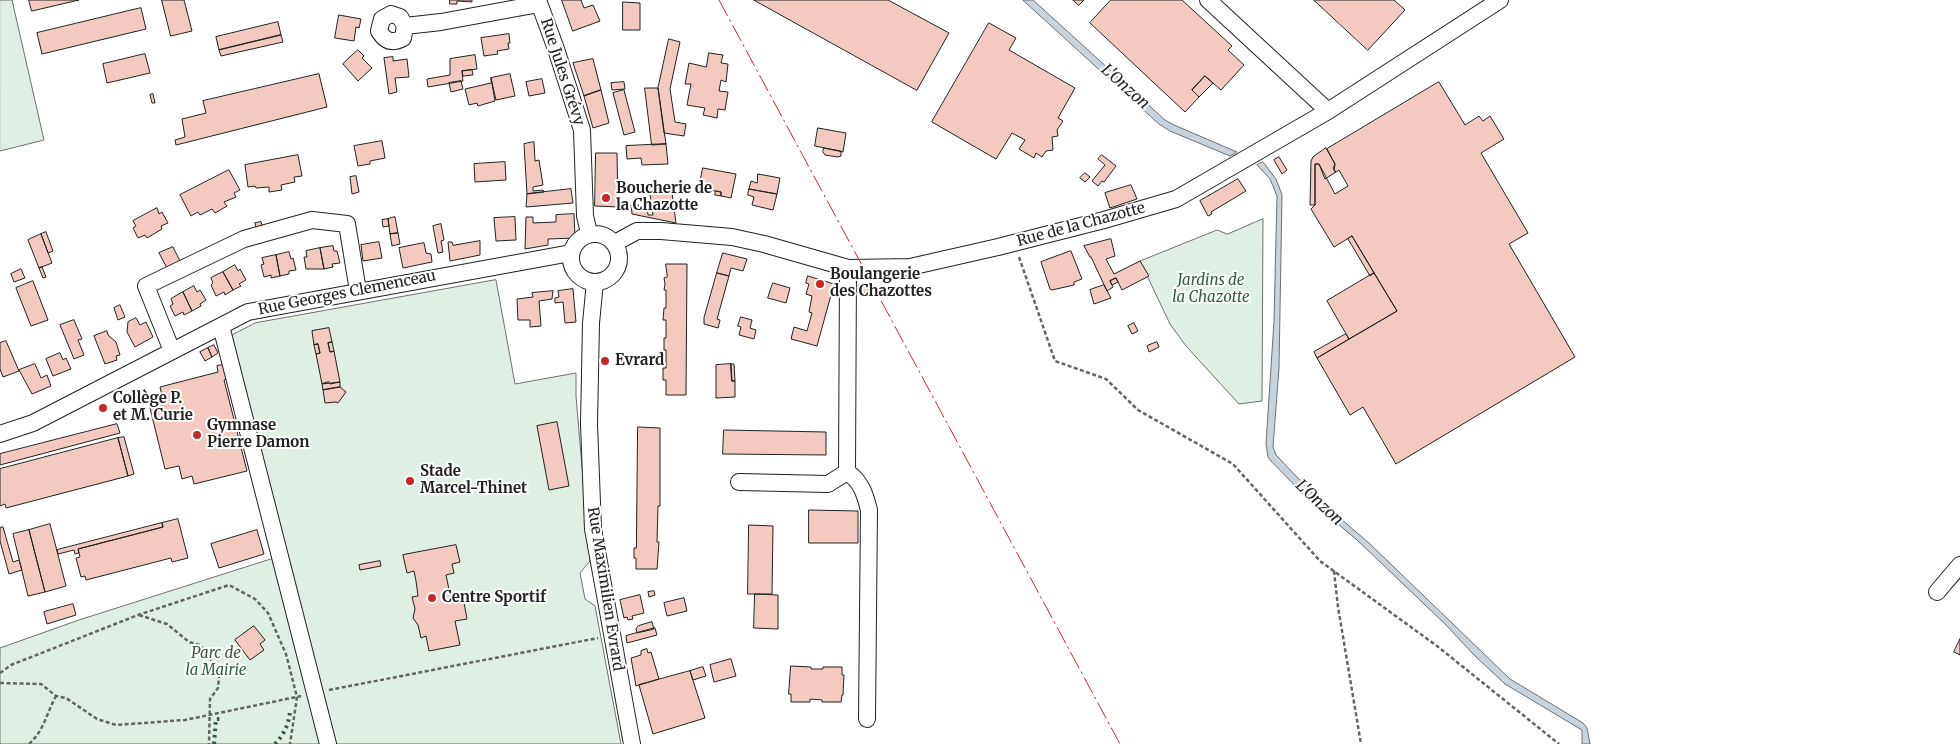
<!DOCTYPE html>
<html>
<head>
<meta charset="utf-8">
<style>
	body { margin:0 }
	canvas { display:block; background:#fff }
</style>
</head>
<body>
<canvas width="1960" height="744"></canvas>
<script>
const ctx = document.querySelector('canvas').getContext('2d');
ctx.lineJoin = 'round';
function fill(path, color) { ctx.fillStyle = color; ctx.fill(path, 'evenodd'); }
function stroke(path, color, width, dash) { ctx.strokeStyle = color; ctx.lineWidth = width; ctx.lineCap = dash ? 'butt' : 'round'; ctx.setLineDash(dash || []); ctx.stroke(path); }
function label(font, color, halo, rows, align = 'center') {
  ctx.font = font + ' Merriweather,serif'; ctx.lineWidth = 4; ctx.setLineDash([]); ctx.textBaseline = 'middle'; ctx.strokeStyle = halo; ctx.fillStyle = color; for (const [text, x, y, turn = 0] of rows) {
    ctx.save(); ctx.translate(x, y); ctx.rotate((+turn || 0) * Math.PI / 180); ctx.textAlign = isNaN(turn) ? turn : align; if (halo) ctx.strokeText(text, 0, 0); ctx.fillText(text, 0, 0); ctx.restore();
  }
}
const green = new Path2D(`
	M0,0H12L44,140L0,151Z
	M1263,219L1262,401L1239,404L1186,346L1170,324L1140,261L1217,230L1227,234Z
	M496,280L515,384L576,373V396L590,561L580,573L585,599L595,606L621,744H336L228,337L255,323Z
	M272,559L322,744H0V648L79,620Z`);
fill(green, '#e0efe3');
stroke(green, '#6f6f6f', 1);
const water = new Path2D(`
	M1023,0H1033L1165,120L1174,125L1237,152L1230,156L1170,131L1159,124Z
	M1263,162L1276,179L1282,195L1279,368L1273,447L1276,455L1319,500L1370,544L1510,679L1583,723L1587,728L1590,744H1582V730L1505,684L1474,655L1445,624L1357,540L1307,498L1271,461L1268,457L1266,444L1274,321L1277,196L1270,179L1257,165Z`);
fill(water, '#c7d3dd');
stroke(water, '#6f6f6f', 1);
const building = new Path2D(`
	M29,0H79L32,11Z
	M162,0H184L192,31L171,36Z
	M450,0H472V2L457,1V4H450Z
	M562,0H581L584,8L593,5L600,21L573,31Z
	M754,0H888L949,33L917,90Z
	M1073,0H1084L1079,5Z
	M1111,0H1182L1232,46L1228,50L1244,65L1221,90L1205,76L1192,90L1199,97L1185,112L1090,23Z
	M1314,0H1394L1405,10L1368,50Z
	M623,2L640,3V30H623Z
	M141,8L146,29L42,54L37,33Z
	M339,15L361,19L359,28L356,27L354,41L335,38Z
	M278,22L281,35L219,50L216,37Z
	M989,23L1016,38L1009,50L1075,88L1058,118L1063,121L1057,130L1058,136L1052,137L1053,150L1046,151L1042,157L1036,153L1034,158L1019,149L1025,140L1012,133L996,159L932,122Z
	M509,34L510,43H508L509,49L497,51L498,54L484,56L481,38Z
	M281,35L283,42L221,56L219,50Z
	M669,39L680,42L670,89L675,122L686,124L684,136L664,133L658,88Z
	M358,50L364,56L362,58L372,68L358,81L343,64Z
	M709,53L723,55L721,63L728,64L726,82L721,80L719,91L728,92L725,110L718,109L717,118L703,115L705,108L687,105L691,84H685L689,63L706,67Z
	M145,54L150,73L107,83L103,64Z
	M475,55L477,69L462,71L463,81L428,87L427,79L450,75V59Z
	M393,57V61L407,59L409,77L395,78L397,92L389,94L384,58Z
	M593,59L601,90L584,96L573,63Z
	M472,70L473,75L463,76L462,71Z
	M319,74L327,107L176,145L175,140L185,137L182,119L206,113L203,101Z
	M510,74L515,96L496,100L491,78Z
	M1205,76L1213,83L1199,97L1192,90Z
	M491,78L495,101L478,106L477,103L469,105L465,89L491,83Z
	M542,79L545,93L529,96L526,82Z
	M461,81L463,89L451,92L449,83Z
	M624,82L625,89L612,90L611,83Z
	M1439,82L1465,125L1479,116L1483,121L1490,116L1504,139L1481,153L1528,233L1509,244L1575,357L1396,464L1363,407L1350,415L1317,358L1397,311L1352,236L1334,247L1311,209L1315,205V164H1319L1335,194L1348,186L1339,170L1336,172L1334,171L1335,164L1327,149Z
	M645,88H658L666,144L652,145Z
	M601,90L609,123L593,128L584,96Z
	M624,90L635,132L624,135L613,93Z
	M153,94L155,103H152L150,95Z
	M818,128L846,133L843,152L815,146Z
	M382,141L385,158L370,161V164L358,166L354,146Z
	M534,142L535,161L539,160L543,185L533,187V191L543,190L544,192L527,194L524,144Z
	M666,144L668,164L642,165L641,158L627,159L626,146Z
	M824,148L841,151V156L838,157L825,155L823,152Z
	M1326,148L1335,164L1333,168L1336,172L1325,179L1319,164H1315V205H1310L1311,161L1313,157Z
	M596,153H617L618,207L595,206Z
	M298,155L302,176L294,177L295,182L281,185L282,190L269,192V187L256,188L255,186L248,187L245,165Z
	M1102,155L1116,166L1104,182L1102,181L1098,186L1092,181L1105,165L1098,159Z
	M1279,157L1287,170L1282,174L1274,160Z
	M505,162L506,180L475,182L474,164Z
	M703,168L736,174L731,198L721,196V192L699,188Z
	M229,170L240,190L234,193L236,197L224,202L227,206L215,213L212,209L200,215L198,212L191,216L180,195Z
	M1085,173L1090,177L1085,182L1080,178Z
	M758,174L780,178L777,194L749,189L751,181L757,183Z
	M356,176L359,192L352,194L350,177Z
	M1238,179L1246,191L1211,212L1212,214L1208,216L1200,201Z
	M671,185L676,223L632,214L631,205H639V208L647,207L648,215H653L649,188Z
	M1131,185L1137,199L1110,208L1105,193Z
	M571,189L573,203L526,207L527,194Z
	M749,189L777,194L773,210L752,205L754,197L748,195Z
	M716,191L721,192V196L715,195Z
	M157,208L159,214L162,212L168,223L161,226L162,229L147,238L145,235L138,238L133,228L136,226L133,221Z
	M574,214L575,238L548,239V245L525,249L526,217H533V223L556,222V215Z
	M395,217L398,233L390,234L388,219Z
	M515,217L516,240L496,241L494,218Z
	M388,219L389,226L383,227L382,220Z
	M261,222L263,229L257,231L255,223Z
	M441,224L444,240L441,241L443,252L438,253L433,226Z
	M46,232L53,251L48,253L41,234Z
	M398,233L400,244L392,246L390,234Z
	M41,234L52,263L39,268L28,240Z
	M1352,236L1374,273L1370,276L1348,239Z
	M1111,239L1115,256L1106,259L1114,274L1140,261L1149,276L1122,290L1116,278L1110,281L1113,287L1107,291L1091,257H1090L1084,246Z
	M480,241V255L450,261L448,242H452L453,245Z
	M379,242L382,258L363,261L361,245Z
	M424,243L426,253L431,254L432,262L403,268L399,248Z
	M333,246L334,251H337L340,263L332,264L333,267L324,269L320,248Z
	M173,247L180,261L167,268L159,253Z
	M320,248L324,269H306L304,257H307L306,251Z
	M1071,251L1082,279L1074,282V285L1052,290L1050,289L1041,262Z
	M289,252L291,259L293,258L296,270L289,271V274L280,276L276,255Z
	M723,253L747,259L743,271L731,268L729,276L717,273Z
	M276,255L280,276L271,278V275L264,277L261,265L264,264L262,258Z
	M666,264H687L686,395H666V380H663V368H666V350H664V338H666V320H663L664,308H666V290H664L665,284L664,278L667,277Z
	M235,265L238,271L240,269L246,280L239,284L241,286L233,290L223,272Z
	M42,267L46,277L43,278L39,268Z
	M21,269L25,278L14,282L11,274Z
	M223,272L233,290L225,295L224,292L216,296L211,285L213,283L211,278Z
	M717,273L729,276L717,319L720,320L718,328L704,324V318Z
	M1374,273L1397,311L1349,339L1327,301Z
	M808,276L834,284L817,346L791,339L794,327L807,331L812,313L809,312L812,296L806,294L809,284L806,283Z
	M1116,278L1118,282L1112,285L1110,281Z
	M33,281L48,320L31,326L16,288Z
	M773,283L790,288L786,303L768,298Z
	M859,285H868V293H858Z
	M1104,285L1111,298L1094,304L1090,290Z
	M194,286L197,292L200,290L206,300L200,304L201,306L192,311L183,292Z
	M573,289L576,322L565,323L563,302L555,303V298L559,297L558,291Z
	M553,291L552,299L539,301L541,326L530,327V320H518L517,299L533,297L532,293Z
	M183,292L192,311L184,315L183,312L175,316L170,306L173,304L171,299Z
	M120,305L125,317L118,320L114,308Z
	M741,317L752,320L750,328L756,330L754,339L739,335L741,327L738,326Z
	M136,318L140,325L146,322L153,337L135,347L127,332L128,322Z
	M74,320L82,339L78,340L84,355L74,359L60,325Z
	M1134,323L1138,331L1132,334L1128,326Z
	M329,328L332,342L328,343L330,352L334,351L340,382L322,384L316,354L320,353L318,344L314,345L312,331Z
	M107,331L108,335L116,342L120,355L116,356L117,360L105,364L94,336Z
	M1346,334L1349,339L1317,358L1314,352Z
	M6,341L19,371L3,377L0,369V343Z
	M332,342L334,351L330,352L328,343Z
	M1157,342L1159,347L1149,352L1147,346Z
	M318,344L320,353L316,354L314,345Z
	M214,345L218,353L212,357L208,348Z
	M208,348L212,357L205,361L200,352Z
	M60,353L63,360L66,358L71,369L53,376L46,359Z
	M35,364L41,378L47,375L51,386L32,394L19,370Z
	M227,364L230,378L224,380L247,471L194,484L192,476L182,479L179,466L165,469L149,404L163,400L160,387L218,372L217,366Z
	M731,364H734L735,381H732Z
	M731,364L732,381H735V397L716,398V365Z
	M329,382L330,384L340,382V387L323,390L322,384Z
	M340,387L346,392L338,403L336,402L325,403L323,390Z
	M557,422L569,486L549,490L537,426Z
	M117,424L120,433L0,465V454Z
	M638,427L660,428V506H658L657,542H659L657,569H636V558H634V548H636Z
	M724,430L826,432V455L723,454Z
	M124,437L134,474L128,476L118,438Z
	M118,438L128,476L6,508L5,504L0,506V469Z
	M809,510L858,511V543H809Z
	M178,519L188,558L172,562L171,558L86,580L85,576L81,577L76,558L80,557L78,549L163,527L162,523Z
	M162,523L163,527L78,549L79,553L75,554L74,550L58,554L57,550Z
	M50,524L66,586L45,592L29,530Z
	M749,525L773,526L772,594H748Z
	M3,527L13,562L19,560L22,570L9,574L0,541V528Z
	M29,530L45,592L28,596L13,534Z
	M257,530L264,554L219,568L211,544Z
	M456,545L460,562L452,564L454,573L446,575L451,599L463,597L467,619L455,621L460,645L429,651L426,636L421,638L418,625L413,618L415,609L412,597L418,596L416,581L414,571L407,573L403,555Z
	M380,561L381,566L360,570L359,565Z
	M654,591L655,595L649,597L648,592Z
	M755,594L778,595V629L754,628Z
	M640,595L644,613L632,616L633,619L628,620L627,617L624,618L620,600Z
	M684,598L687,611L667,616L664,603Z
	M73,604L76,615L47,624L44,612Z
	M652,622L654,629L637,633L636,629L638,626Z
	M254,626L265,640L260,644L264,650L250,660L235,640Z
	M655,628L657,635L627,643L626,636Z
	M1960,639V655L1954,652Z
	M647,649L648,653L651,652L659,679L636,686L631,658L641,655V651Z
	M731,659L736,676L714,682L710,665Z
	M791,666L811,667V669H823V667H842V675H844L843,695H842L841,702H822V700L810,699V702H791V694H789Z
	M703,667L706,676L693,680L690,671Z
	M690,671L705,718L653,734L639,685Z`);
fill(building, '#f3c9c0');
stroke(building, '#222', 1);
const minor = new Path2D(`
	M538,0L556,49L582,130L585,216L589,233
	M1208,0L1328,111
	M405,26L403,38C392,44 385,41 379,31L382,19L391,14L400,17L405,26L441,22L539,4
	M571 258a24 24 0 1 1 48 0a24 24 0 1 1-48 0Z
	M615,243L637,231H661L732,237L764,244L848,268L910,267L998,247L1104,220L1176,199L1328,111L1500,0
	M848,268L847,472C861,481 865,494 869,510L867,719
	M595,282L591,323L589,424L593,529L632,744
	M221,326L328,744
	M172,351L146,286L244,239L312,220L347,224L358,291
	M0,434L33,423L248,312L571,253
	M739,482L828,484L847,472
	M1937,592L1960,565`);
stroke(minor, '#222', 18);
stroke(new Path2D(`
	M1019,257L1055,361L1106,379L1138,410L1233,464L1320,561L1437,646L1559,744
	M1334,571L1338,607L1361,744
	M139,615L167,624L189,642L200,645L215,665L219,677L218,688L210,699L209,744
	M0,673L11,665L138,615L229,585L255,599L268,613L286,654L297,697L290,744
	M0,683L41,684L56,696L66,698L97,719L116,725L185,720L301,696
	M329,690L598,638
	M29,744C44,731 47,712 56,696`), '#646464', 2.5, [4, 2.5]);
stroke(minor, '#fff', 16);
stroke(new Path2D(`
	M214,744L216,719H221
	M275,744C284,735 290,722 290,709`), '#2f5e38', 4, [2.5, 4]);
stroke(new Path2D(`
	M719,0L1120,744`), '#c62828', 1, [18, 4, 2.5, 4]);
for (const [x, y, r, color] of [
	[606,198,5,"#c62828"],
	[820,284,5,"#c62828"],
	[605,361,5,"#c62828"],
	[103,408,5,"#c62828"],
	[197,435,5,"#c62828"],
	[410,481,5,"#c62828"],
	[432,598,5,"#c62828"]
]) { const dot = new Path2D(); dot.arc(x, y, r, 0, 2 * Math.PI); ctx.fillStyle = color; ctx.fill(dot); stroke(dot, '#fff', 2); }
label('15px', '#222', '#fff', [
	["Rue Jules Grévy",562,72,72],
	["Rue de la Chazotte",1081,225,-15],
	["Rue Georges Clemenceau",347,293,-11],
	["Rue Maximilien Evrard",605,589,81]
]);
label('bold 15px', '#222', '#fff', [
	["Boucherie de",616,189],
	["la Chazotte",616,206],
	["Boulangerie",830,275],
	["des Chazottes",830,292],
	["Evrard",615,361],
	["Collège P.",113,399],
	["et M. Curie",113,416],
	["Gymnase",207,426],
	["Pierre Damon",207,443],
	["Stade",420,472],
	["Marcel-Thinet",420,489],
	["Centre Sportif",442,598]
], 'left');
label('italic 15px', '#2f5e38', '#fff', [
	["Jardins de",1211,281],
	["la Chazotte",1211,298],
	["Parc de",216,654],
	["la Mairie",216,671]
]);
label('italic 16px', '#222', '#fff', [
	["L'Onzon",1125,87,42],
	["L'Onzon",1319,503,43]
]);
</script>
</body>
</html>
